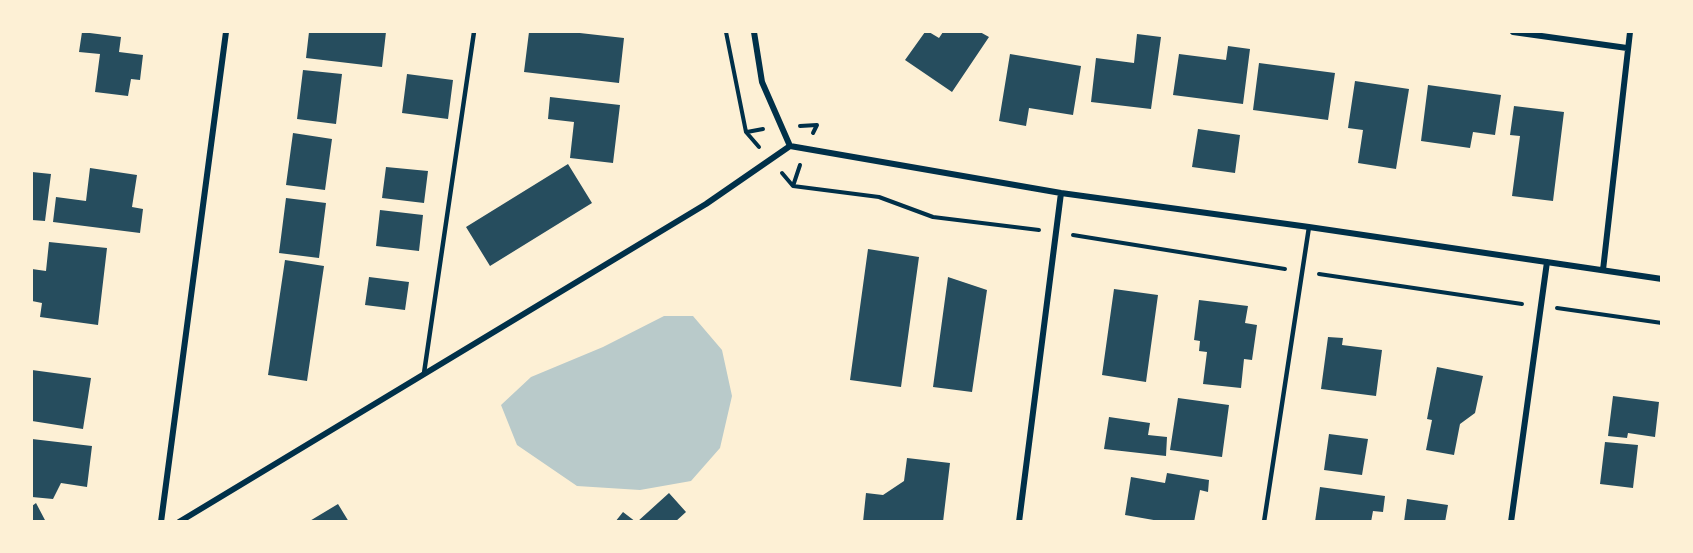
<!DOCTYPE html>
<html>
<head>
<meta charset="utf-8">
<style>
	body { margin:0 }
	#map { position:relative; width:1693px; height:553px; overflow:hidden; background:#fdf0d5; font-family:"Work Sans",sans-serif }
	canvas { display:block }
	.frame { position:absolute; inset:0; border:33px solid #fdf0d5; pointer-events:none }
</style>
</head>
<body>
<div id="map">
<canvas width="1693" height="553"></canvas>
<div class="frame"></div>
</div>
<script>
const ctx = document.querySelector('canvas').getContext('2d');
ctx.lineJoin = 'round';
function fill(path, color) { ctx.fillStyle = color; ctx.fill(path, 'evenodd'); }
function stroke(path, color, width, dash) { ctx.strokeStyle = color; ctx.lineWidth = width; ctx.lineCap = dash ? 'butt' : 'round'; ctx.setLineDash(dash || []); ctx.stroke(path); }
fill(new Path2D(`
	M664,316H693L722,350L732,396L720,448L691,481L640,490L577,486L517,445L501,405L531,377L603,347Z`), '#b9caca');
fill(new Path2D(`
	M82,32L121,37L119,52L143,55L140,80L131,79L128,96L95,92L100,54L79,52Z
	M309,32H386L382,67L306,58Z
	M529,32H571L624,38L619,83L524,72Z
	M925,32H929L939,38L943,32H980L989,37L952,92L905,60Z
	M1137,34L1161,37L1151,109L1091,102L1096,58L1134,63Z
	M1228,46L1250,49L1243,104L1173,95L1179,54L1226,60Z
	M1010,54L1081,66L1073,115L1029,108L1026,126L999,121Z
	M1259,63L1335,73L1328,120L1253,110Z
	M303,70L342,74L336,124L297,119Z
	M407,74L453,80L448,119L402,113Z
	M1355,81L1409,89L1396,169L1358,163L1363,130L1348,128Z
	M1428,85L1501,95L1495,135L1473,132L1470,148L1421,141Z
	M550,97L620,105L613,163L570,158L574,122L548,119Z
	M1514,106L1564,112L1553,201L1512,196L1520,136L1510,135Z
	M1198,129L1240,135L1235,173L1192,167Z
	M293,133L332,139L325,190L286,185Z
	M568,164L592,203L490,266L466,227Z
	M386,167L428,171L424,203L382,198Z
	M90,168L137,175L132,207L143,209L140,233L53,222L56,197L86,201Z
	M32,172L51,174L45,221L32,220Z
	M286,198L326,203L319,258L279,253Z
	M380,210L423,215L419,251L376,246Z
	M49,242L107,248L98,325L40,317L42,303L32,301V269L46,271Z
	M868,249L919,257L901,387L850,380Z
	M285,260L324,266L307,381L268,375Z
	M369,277L409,282L405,310L365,305Z
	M948,277L987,290L972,392L933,387Z
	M1114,289L1158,295L1146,382L1102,375Z
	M1199,300L1248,306L1245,323L1257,325L1252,360L1244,359L1241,388L1203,384L1207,352L1199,351L1200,341L1194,340Z
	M1328,337L1343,338L1342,345L1382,350L1376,396L1321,389Z
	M1437,367L1483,376L1475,413L1460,424L1454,455L1426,450L1432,420L1427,419Z
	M32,370L91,378L83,429L32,421Z
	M1613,396L1659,402L1655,437L1628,433L1627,438L1608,436Z
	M1178,398L1229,405L1222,457L1170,450Z
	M1109,417L1150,423L1148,435L1167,437L1166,456L1104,449Z
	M1329,434L1368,439L1362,475L1324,470Z
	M32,439L92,446L87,487L61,483L53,499L32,497Z
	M1605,442L1638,445L1633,488L1600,484Z
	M907,458L950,463L943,522H863L866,493L883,495L904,481Z
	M1167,473L1209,480L1208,492L1200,490L1194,522H1165L1125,515L1131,477L1165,483Z
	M1320,487L1385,496L1383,512L1373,511L1371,522H1315Z
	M669,493L686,512L675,522H637Z
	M1407,499L1448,505L1445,522H1404Z
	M36,503L46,522H32V506Z
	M338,504L349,522H308Z
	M623,512L636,522H615Z`), '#264d5e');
stroke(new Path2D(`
	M726,32L746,132L759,147
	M800,126L817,125L813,133
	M747,132L763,129
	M782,173L793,186L879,197L933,217L1039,230
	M793,186L800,165
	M1073,235L1285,269
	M1319,274L1522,304
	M1557,308L1662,323`), '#003049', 4);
stroke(new Path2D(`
	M424,373L474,32
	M1264,522L1309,227`), '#003049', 4.5);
stroke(new Path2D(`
	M754,32L762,82L790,146
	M1513,32L1627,48
	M790,146L1061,193L1309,227L1662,279
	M1603,270L1630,32
	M161,522L226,32
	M179,522L706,204L790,146
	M1019,522L1061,193
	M1511,522L1547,262`), '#003049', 6);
</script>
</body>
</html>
